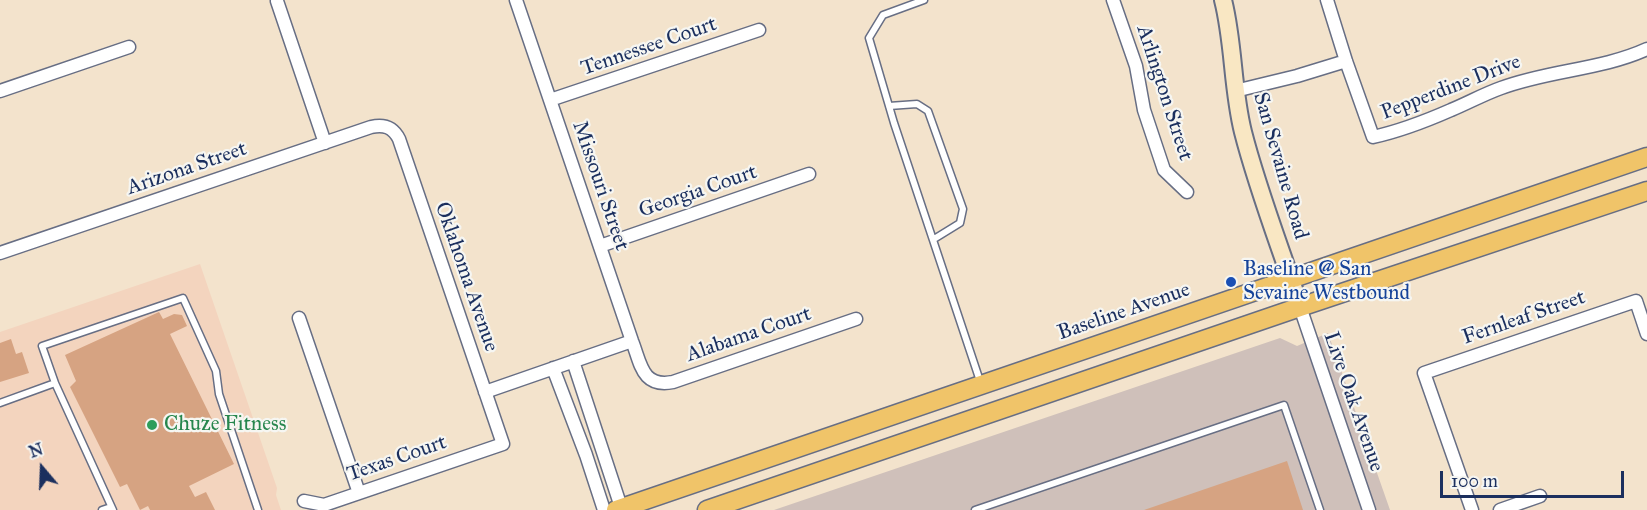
<!DOCTYPE html>
<html>
<head>
<meta charset="utf-8">
<style>
	body { margin:0 }
	#map { position:relative; width:1647px; height:510px; overflow:hidden; background:#f3e3cc; font-family:"IM FELL Great Primer",serif }
	canvas { display:block }
	.north { position:absolute; left:12px; top:438px; width:60px; height:60px; -webkit-text-stroke:4px #f6f6f2; paint-order:stroke; rotate:341deg; font-size:16px; font-weight:700; line-height:24px; text-align:center; color:#1b2f5e }
	.north::after { content:''; display:block; margin:auto; width:21px; height:27px; background:#1b2f5e; clip-path:polygon(50% 0,100% 100%,50% 72%,0 100%) }
	.scale { position:absolute; left:1440px; top:471px; width:184px; height:27px; box-sizing:border-box; border:3px solid #1b2f5e; border-top:0; padding-left:8px; font-size:18px; line-height:21px; white-space:nowrap; color:#1b2f5e; -webkit-text-stroke:4px #f6f6f2; paint-order:stroke }
</style>
</head>
<body>
<div id="map">
<canvas width="1647" height="510"></canvas>
<div class="north">N</div>
<div class="scale">100 m</div>
</div>
<script>
const ctx = document.querySelector('canvas').getContext('2d');
ctx.lineJoin = 'round';
function fill(path, color) { ctx.fillStyle = color; ctx.fill(path, 'evenodd'); }
function stroke(path, color, width, dash) { ctx.strokeStyle = color; ctx.lineWidth = width; ctx.lineCap = dash ? 'butt' : 'round'; ctx.setLineDash(dash || []); ctx.stroke(path); }
function label(font, color, halo, rows, align = 'center') {
  ctx.font = font + ' "IM FELL Great Primer",serif'; ctx.lineWidth = 4.5; ctx.setLineDash([]); ctx.textBaseline = 'middle'; ctx.strokeStyle = halo; ctx.fillStyle = color; for (const [text, x, y, turn = 0] of rows) {
    ctx.save(); ctx.translate(x, y); ctx.rotate((+turn || 0) * Math.PI / 180); ctx.textAlign = isNaN(turn) ? turn : align; if (halo) ctx.strokeText(text, 0, 0); ctx.fillText(text, 0, 0); ctx.restore();
  }
}
fill(new Path2D(`
	M200,264L277,488L276,495L281,510H0V332Z`), '#f3d4be');
fill(new Path2D(`
	M1328,333L1390,510H774L1280,338L1297,346Z`), '#cfc0ba');
fill(new Path2D(`
	M159,312L163,319L174,314L182,315L187,326L170,334L234,464L189,486L195,497L206,492L215,510H150L148,506L140,510L127,484L120,487L70,387L76,381L65,355Z
	M11,339L16,354L22,352L29,373L0,382V343Z
	M1287,461L1303,510H1144Z`), '#d6a382');
const lane = new Path2D(`
	M924,0L883,15L869,38L894,123L981,384
	M889,106L917,104L928,111L963,209L960,223L934,239
	M0,403L55,383
	M102,510L111,507
	M113,510L55,383L42,346L183,298L216,371L219,394L258,510
	M975,510L1284,405L1320,510`);
const street = new Path2D(`
	M516,0L632,341C641,364 642,388 673,382L856,319
	M1113,0L1136,66L1144,110L1164,170L1187,192
	M1327,0L1346,61L1373,137C1400,131 1426,121 1451,110C1468,103 1484,94 1501,88C1549,70 1601,70 1647,49
	M277,1L325,143
	M0,91L129,47
	M1235,91L1297,76L1346,61
	M550,100L759,30
	M600,246L809,174
	M0,253L371,127C384,124 393,127 399,139L503,444L324,505L304,501
	M1300,307L1369,510
	M299,318L359,493
	M573,361L622,510
	M553,368L586,455L604,510
	M485,392L632,341
	M1472,510L1424,373L1636,301L1647,334
	M1500,510L1540,496`);
const secondary = new Path2D(`
	M1223,0C1234,43 1232,88 1243,132C1258,191 1281,249 1300,307`);
const primary = new Path2D(`
	M616,510L1647,157
	M707,510L1300,307L1647,191`);
stroke(lane, '#676e84', 9);
stroke(street, '#676e84', 15);
stroke(secondary, '#676e84', 20);
stroke(primary, '#676e84', 21);
stroke(lane, '#fff', 6);
stroke(street, '#fff', 12);
stroke(secondary, '#f9e7c3', 16);
stroke(primary, '#f0c469', 18);
for (const [x, y, r, color] of [
	[1231,282,6,"#1a4fb4"],
	[152,425,6,"#2e9e5b"]
]) { const dot = new Path2D(); dot.arc(x, y, r, 0, 2 * Math.PI); ctx.fillStyle = color; ctx.fill(dot); stroke(dot, '#f6f6f2', 2); }
label('21px', '#1b2f5e', '#f6f6f2', [
	["Tennessee Court",649,47,-19],
	["Pepperdine Drive",1451,88,-21],
	["Arlington Street",1164,93,72],
	["San Sevaine Road",1280,166,74],
	["Arizona Street",187,169,-19],
	["Missouri Street",600,186,71],
	["Georgia Court",698,192,-19],
	["Oklahoma Avenue",466,277,71],
	["Baseline Avenue",1124,312,-19],
	["Fernleaf Street",1524,318,-19],
	["Alabama Court",749,335,-19],
	["Live Oak Avenue",1353,402,71],
	["Texas Court",397,459,-19]
]);
label('21px', '#164399', '#f6f6f2', [
	["Baseline @ San",1243,270],
	["Sevaine Westbound",1243,294]
], 'left');
label('21px', '#27864d', '#f6f6f2', [
	["Chuze Fitness",164,425]
], 'left');
</script>
</body>
</html>
